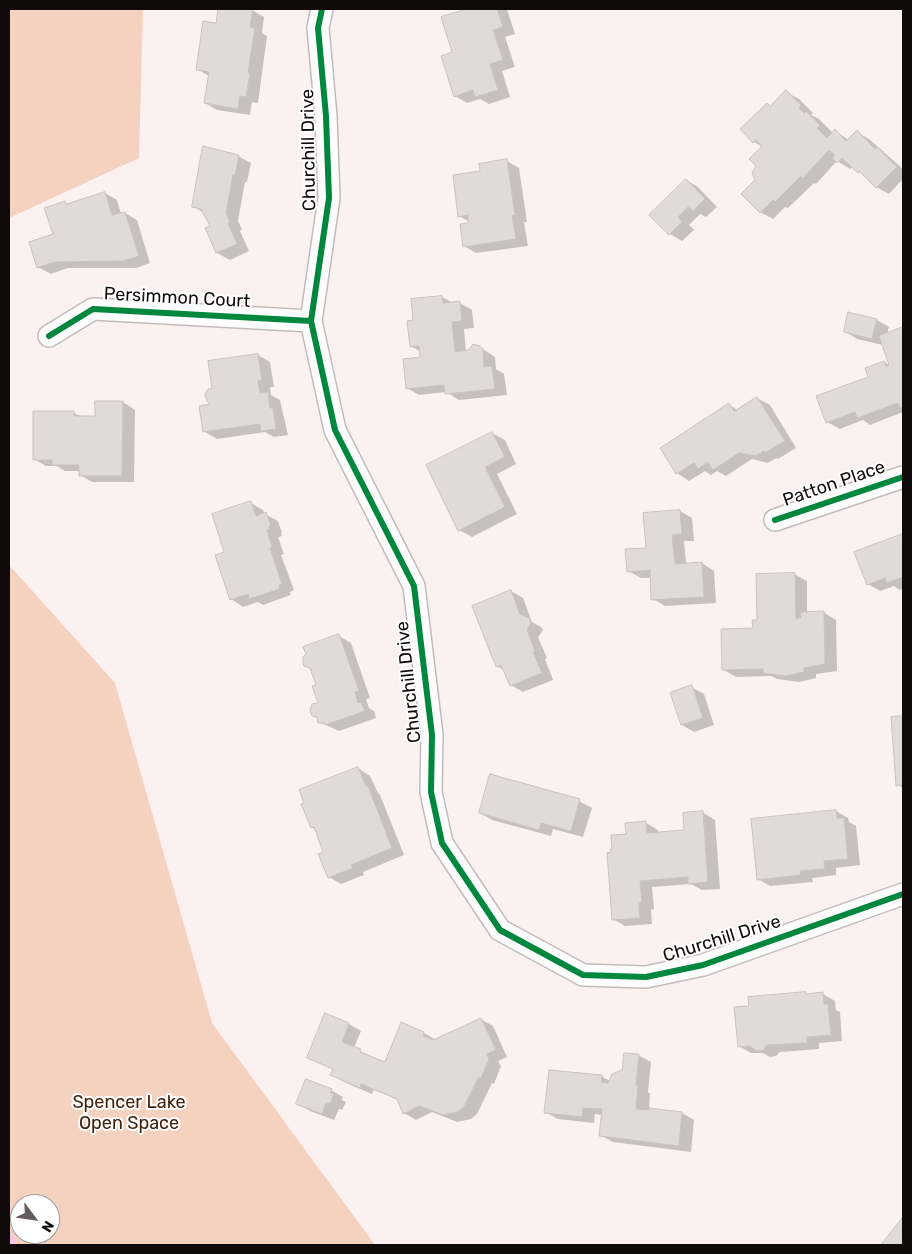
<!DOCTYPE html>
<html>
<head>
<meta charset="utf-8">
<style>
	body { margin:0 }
	#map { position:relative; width:912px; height:1254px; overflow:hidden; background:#fbf1f1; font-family:Rubik,sans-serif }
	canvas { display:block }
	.frame { position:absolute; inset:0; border:10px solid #110a0b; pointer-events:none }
	.north { position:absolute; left:10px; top:1194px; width:50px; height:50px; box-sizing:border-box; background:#fff; border:1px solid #a09d9d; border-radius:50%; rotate:121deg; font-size:14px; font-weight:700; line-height:20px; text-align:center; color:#110a0b }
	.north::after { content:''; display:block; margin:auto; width:18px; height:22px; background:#635b5c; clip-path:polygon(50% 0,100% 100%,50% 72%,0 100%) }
</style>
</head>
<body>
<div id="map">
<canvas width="912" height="1254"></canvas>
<div class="frame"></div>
<div class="north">N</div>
</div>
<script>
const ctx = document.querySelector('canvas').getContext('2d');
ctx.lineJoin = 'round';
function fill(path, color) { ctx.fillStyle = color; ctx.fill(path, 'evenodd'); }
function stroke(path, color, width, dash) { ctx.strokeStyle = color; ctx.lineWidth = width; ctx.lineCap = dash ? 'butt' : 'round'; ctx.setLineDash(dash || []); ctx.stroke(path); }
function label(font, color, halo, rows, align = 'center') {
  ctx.font = font + ' Rubik,sans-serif'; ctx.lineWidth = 4; ctx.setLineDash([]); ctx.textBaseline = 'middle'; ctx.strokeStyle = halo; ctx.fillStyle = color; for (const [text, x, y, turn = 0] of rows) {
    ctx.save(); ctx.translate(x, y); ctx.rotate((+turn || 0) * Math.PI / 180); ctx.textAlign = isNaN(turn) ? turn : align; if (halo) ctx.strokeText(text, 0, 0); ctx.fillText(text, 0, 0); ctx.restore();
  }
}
fill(new Path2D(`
	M9,9H143L139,158L9,218Z
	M9,565L115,683L212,1023L375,1245H9ZM20,1204H50V1234H20Z`), '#f4d2bf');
fill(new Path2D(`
	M220,9L252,10L264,17L262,33L267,36L258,103L252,102L250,115L217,110L205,103L209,76L197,69L217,24Z
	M471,9H507L515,34L505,37L515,67L502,71L510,97L489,104L480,99L467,103L455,96L454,53L442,18Z
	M786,92L799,99L813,113L811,115L819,119L833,133L835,131L849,140L857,132L869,139L903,169V179L889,194L876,187L853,166L850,169L837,161L816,184L814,183L788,208L785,207L773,219L760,212L757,180V166L763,147L754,142L771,107Z
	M238,156L251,163L247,182H245L238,221L242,229L240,231L249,251L230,260L217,253L206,229L211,226L204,213L193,206Z
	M507,161L519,168L527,222H524L528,246L476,253L464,246L470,222L459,216L481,172Z
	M686,180L698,187L717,207L706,217L700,214L689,225L694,230L682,241L670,234Z
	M105,193L117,200L121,214L125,213L137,220L150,263L136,268H68L51,274L38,267L54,235L65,203L69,205Z
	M442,297L453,303H460L472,310L474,328L464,329L466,352L478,346L495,357L496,369L504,374L507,395L459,400L446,392L419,395L407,388L421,358V352L411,346L414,321Z
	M877,320L889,327L887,334L903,328V412L870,425L863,420L840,429L827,422L884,362L891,366L883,345L857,339L845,331Z
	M258,355L270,362L274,387H270L271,395L280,400L288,435L274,437L265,432L217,439L205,432L213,405V390Z
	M757,398L770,405L796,448L778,459L776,458L768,463L752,459L726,476L717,471L711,475L705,471L689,481L677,473L729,405L738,410Z
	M123,402L135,410L134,482H92L80,475V471H65L57,466H46L34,459L74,413L82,417H96Z
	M492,433L505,440L516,464L497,474L517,514L472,537L459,530Z
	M251,503L263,510L265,514L278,521L282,533H281L282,536L278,537L284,554L281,555L294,590L290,592L291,595L263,605L258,602L243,607L231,599L225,553Z
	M680,511L692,518L694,541H684L686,564L702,563L714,571L716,603L665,606L653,599L651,578H641L628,571Z
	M903,535V588L900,590L894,586L880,591L868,584L856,553Z
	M794,574L807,581V613L823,612L836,620L837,671L816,674V678L799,682L777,679L771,676L736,677L724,670Z
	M511,591L523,598L532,622L541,627L543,630L538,637L547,658L545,659L553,680L523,692L511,685L505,671L497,666Z
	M339,636L351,643L370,698L366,699L369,708L374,711L376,718L339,731L319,722L318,718L313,715L319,703L318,686Z
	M691,687L704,694L714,725L694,732L682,725Z
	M903,717V788L898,785L892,718Z
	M358,768L370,776L378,793L380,795L404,855L363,872L364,875L341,884L329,877L325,852L317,830L312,827Z
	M579,801L592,808L583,837L553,829L551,836L492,820L480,813Z
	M836,811L848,818L849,822L856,826L860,865L836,868V875L812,878L813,882L770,886L758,879Z
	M702,812L715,820L720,889L702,890L691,884L652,887L654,909L651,910L652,924L625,926L613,919L612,854L627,835L646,823L658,830V834L685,832Z
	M805,993L808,995L823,994L835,1001L836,1010L840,1012L842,1041L819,1043V1049L780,1052L776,1056L770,1057L763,1053H751L739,1046L750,1007Z
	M325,1015L349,1024L361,1031L354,1048L386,1063L402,1024L424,1033L436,1040L481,1019L493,1026L507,1057L498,1061L501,1066L494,1084L492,1083L477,1114L471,1119L457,1122L432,1112L416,1120L404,1113L399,1100L374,1090L372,1094L344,1082L332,1075L334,1070L308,1058Z
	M638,1055L651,1062L648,1092L650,1094L649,1110L682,1113L694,1120L691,1152L613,1142L600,1135L602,1115L595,1114L594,1123L558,1119L545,1112L601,1076L610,1081Z
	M331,1090L343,1097L342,1100L346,1102L342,1110L339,1109L334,1120L310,1111L298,1104Z`), '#0003');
stroke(new Path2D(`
	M9,1237L13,1245`), '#f7c4e4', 7);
const building = new Path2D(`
	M218,9H253L250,27L255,28L248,73H250L246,97L240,96L238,109L204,103L209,72L196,70L203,21L216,23Z
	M467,9H497L503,27L493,30L503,60L490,64L498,90L475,97L473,90L454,97L441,56L452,52L441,17Z
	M786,90L801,105L799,108L804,113L806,111L820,125L817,128L827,138L835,129L846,141L857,130L875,149L877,147L897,167L876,188L859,171L858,173L842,158L837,163L832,158L835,155L829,150L803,178L801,176L775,202L773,200L760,213L741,194L755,180L752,173L756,166L749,159L762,146L756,140L753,143L740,129L767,103L770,106Z
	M203,146L239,155L235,176L233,175L226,213L230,222L228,223L237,244L216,253L205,228L210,226L201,209L192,207Z
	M507,159L515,215L512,216L516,239L463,247L460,224L468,223V215L458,217L453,175L480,171L479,164Z
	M686,179L705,199L693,211L688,207L678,217L682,222L669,235L649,215Z
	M105,192L112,215L125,212L139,256L123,261L55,262L37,268L29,242L53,234L44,208L65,201L66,204Z
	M442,296L443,303L460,301L462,321L452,322L455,352L469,350L473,344L480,346L483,349L484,367L492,366L495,389L445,394L444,385L406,389L403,359L420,357L419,346L410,347L407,321L413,320L411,299Z
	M848,312L877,319L872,339L844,332Z
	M903,327V407L900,408L898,403L857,418L855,412L826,423L816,396L868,377L865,368L884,361L886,367L889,365L879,336Z
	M258,354L262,380L258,381L260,393L268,392L270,408H273L276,429L261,431L260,424L203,432L199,406L210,404L207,401L205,394L208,389H212L208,361Z
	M757,397L785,441L765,453L764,451L755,456L739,453L713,470L708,462L698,469L694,463L676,474L660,448L729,403L734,411Z
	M95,401H123L122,476H79V465H52V460H33V411H74V416H95Z
	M492,432L505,457L485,467L505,507L458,531L426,465Z
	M251,501L256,516L266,512L271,526H269L270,529L267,530L272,547L270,548L282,584L279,585L280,589L249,599L248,594L230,600L215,555L224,552L212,514Z
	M680,510L682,534L672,535L675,564L702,562L704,597L651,600L650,570L627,572L625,549L646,548L643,513Z
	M903,534V577L887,583L885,578L867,585L854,552Z
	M795,573L796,618H801V612L824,611L825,664L804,668V672L786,676L763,673V669L722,670L721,629L753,628L752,620H757L756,574Z
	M511,590L520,614L529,618L531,622L527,630L535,651L533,652L542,673L510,686L501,665L496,667L472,606Z
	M339,634L359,691L355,692L358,703L361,702L365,711L325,725L324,723H318L317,717L312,716L310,710L312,704L318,703L312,686L316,685L310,668L304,666L303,663V657L306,654L303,647Z
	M692,685L703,718L681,725L670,693Z
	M903,716V785L896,786L891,717Z
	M358,767L366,786H368L392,848L351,865L353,868L328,878L318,854L323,852L314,827L311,828L301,804L304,803L299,790Z
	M490,774L580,799L571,831L541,823L539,830L479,813Z
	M836,810L837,818H844L848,859L824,861L825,869L800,871L801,875L757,880L751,819Z
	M703,811L708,882L688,884V877L640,881L642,903H639L640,918L612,920L607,853L611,852L610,849H612L611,835L626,834L625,823L646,821L647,833L684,830L683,813Z
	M806,992V994L823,992L824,1004H828L831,1035L807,1037V1043L767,1045L764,1050L757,1051L750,1046L738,1047L734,1007L749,1006L748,997Z
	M325,1013L349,1023L342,1042L361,1049L360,1052L385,1062L401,1022L424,1032L423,1036L433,1040L481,1018L496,1050L487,1054L489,1059L481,1078L479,1077L464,1107L458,1112L443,1115L419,1106L403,1114L397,1099L361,1084L360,1088L330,1075L333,1069L307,1058Z
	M624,1053L639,1054L636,1085L638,1086L636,1109L649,1110V1108L682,1112L679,1146L599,1136L602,1109L583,1108L582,1117L544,1113L549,1070L602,1075L601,1082L608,1083L612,1074L622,1070Z
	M306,1079L332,1089L330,1093L334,1094L330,1104L326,1103L322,1114L296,1104Z
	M903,1217V1245H881Z`);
fill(building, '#e2dad8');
stroke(building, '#cac2c1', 1);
const minor = new Path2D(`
	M322,9L318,28L326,116L329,198L311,321L335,430L414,586L432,735L431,792L442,843L500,930L583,975L646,977L703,965L903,894
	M49,336L93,309L311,321
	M775,520L903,477`);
stroke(minor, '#c3bbbb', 24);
stroke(minor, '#fefdfd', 21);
stroke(new Path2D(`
	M322,9L318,28L326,116L329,198L311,321L335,430L414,586L432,735L431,792L442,843L500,930L583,975L646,977L703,965L903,894
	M49,336L93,309L311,321
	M775,520L903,477`), '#00873e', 6);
label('18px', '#110a0b', '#fff', [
	["Churchill Drive",309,150,-91],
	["Persimmon Court",177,298,3],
	["Patton Place",834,484,-19],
	["Churchill Drive",409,682,-96],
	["Churchill Drive",722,939,-17]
]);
label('18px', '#422108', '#fff', [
	["Spencer Lake",129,1103],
	["Open Space",129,1124]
]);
</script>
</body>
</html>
